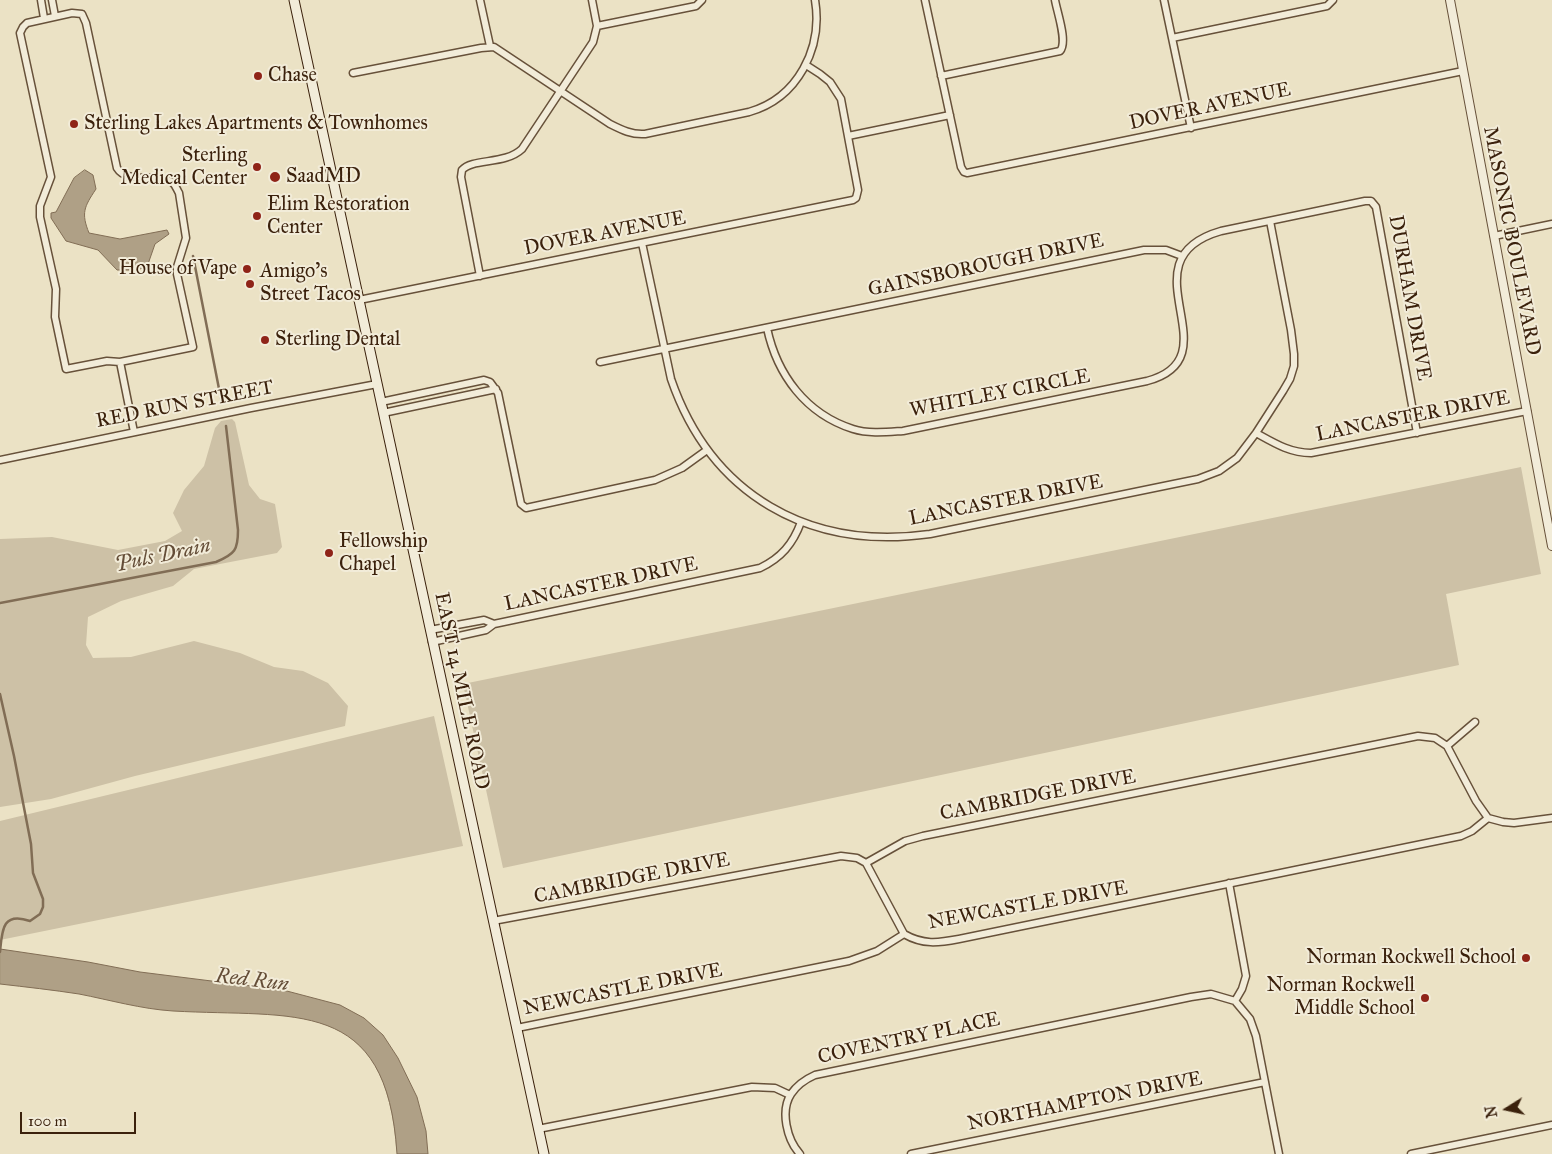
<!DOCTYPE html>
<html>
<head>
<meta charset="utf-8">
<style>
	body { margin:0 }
	#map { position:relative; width:1552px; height:1154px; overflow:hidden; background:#ebe2c5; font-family:"IM FELL Great Primer",serif }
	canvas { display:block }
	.north { position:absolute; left:1482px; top:1084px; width:50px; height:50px; -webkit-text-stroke:4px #f2ecd9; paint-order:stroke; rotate:260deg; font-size:14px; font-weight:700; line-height:20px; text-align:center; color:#3b210c }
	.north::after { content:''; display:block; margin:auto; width:18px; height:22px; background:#3b210c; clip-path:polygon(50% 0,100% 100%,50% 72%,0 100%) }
	.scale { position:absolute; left:20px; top:1112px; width:116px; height:22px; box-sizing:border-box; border:2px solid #3b210c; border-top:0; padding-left:6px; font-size:15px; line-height:18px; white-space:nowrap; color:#3b210c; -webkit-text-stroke:4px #f2ecd9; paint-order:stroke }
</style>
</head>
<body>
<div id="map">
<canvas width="1552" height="1154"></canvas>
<div class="north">N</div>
<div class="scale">100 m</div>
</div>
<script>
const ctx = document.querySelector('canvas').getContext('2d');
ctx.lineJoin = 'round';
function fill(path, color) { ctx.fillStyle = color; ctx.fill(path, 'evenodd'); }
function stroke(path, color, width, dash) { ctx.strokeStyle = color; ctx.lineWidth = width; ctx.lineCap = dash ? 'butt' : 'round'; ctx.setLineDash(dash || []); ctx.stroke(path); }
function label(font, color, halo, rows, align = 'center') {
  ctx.font = font + ' "IM FELL Great Primer",serif'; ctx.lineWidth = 4; ctx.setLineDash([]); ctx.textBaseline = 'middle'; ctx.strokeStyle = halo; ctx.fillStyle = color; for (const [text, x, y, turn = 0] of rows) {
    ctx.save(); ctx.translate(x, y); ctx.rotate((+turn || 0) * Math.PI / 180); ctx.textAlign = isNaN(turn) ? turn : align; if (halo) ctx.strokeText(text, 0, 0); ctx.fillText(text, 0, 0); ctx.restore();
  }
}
fill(new Path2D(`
	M232,419L235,422L249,485L260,499L275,504L282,547L277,553L194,569L173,586L121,601L88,617L86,645L93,658L131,657L194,641L240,653L274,667L303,671L328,683L348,706L345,726L135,776L51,799L0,807V539L52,537L118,550L165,541L182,531L173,513L184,490L204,466L215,428L221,421Z
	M1521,467L1541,574L1446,594L1459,665L503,868L463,684Z
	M434,716L463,846L0,940V821Z`), '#cdc1a6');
const water = new Path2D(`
	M85,170L93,175L96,189C84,207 81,213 89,233L120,239L167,230L169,234L155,244L147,267L136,270H117L98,250L66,241L51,218V213L56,212L74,178Z
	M0,949L88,962L140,972L283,990L340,1005L364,1018L383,1035L398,1058L417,1097L426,1131L428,1154H397C387,995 295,1018 173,1011C141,1009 110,1000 79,994C53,990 26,987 0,984Z`);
fill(water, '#afa086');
stroke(water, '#816d55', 1);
stroke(new Path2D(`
	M193,256L221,399
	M0,603L216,562C235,554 238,550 238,530L226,426
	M0,694L14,756L31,844L33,873L43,899V907L40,914L30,921C2,911 2,931 0,952`), '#816d55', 2.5);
const minor = new Path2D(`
	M41,0L44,18
	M52,0L55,16
	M480,0L490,46
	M592,0L597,26
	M925,0L961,167L964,172L967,173L1463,71
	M1164,0L1191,128
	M72,13L82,14L86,23L117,168C127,185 160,172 173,183C176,186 177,190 179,193L186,238L177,267V274L193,347L120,362L107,361L66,369L55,317L56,289L40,217V206L51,177L20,33L23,27L27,23Z
	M1172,38L1327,6L1333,0
	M353,73L481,48L494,47L610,124C622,130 632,135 645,134L749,112C798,98 823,48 815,0
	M941,76L1060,51C1068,42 1057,12 1055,0
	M848,136L950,115
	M1494,236L1552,224
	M642,243L671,379C711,495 809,551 930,534L1198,479L1219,471L1237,458L1256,433L1283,391L1290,379L1294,366V354L1291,330L1270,221
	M480,276L461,177L462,170C473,158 505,165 522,149L593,42L597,26L696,6L702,0
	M359,300L853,200L856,198L858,190L841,99L830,82L820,74L806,65
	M767,328C777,375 806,414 853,429C869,434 887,432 903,431L1147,381C1237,357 1120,260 1221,231L1365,201H1371L1376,207L1417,433
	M120,362L134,432
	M600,362L1144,250H1166L1182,256
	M381,402L484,380L490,382L498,393L521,504L526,508L655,480L682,468L707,450
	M383,413L496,389
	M1256,433C1274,443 1290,453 1311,453L1527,411
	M0,460L251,408L377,384
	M494,624L760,568C781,558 793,544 801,522
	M430,630L484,620L494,624L486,630L432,642
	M1447,746L1475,722
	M866,863L905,841L923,836L1418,736L1435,738L1447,746L1476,801L1488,818L1503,822L1514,823L1552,818
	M866,863L904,934
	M1229,883L1246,976L1242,989L1235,1001L1250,1019L1256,1036L1279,1154
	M493,921L841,856L857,858L866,863
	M904,934C923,945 938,943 959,939L1461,836L1472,831L1488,818
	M517,1028L849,961L877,951L904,934
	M538,1129L752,1087L775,1088L790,1095
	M800,1154C787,1140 780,1111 791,1094C797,1085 806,1079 815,1075L1191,997L1211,994L1235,1001
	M911,1154L1265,1082
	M1411,1154L1552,1125`);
const tertiary = new Path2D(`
	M1450,0L1552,546`);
const secondary = new Path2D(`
	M294,0L544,1154`);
stroke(minor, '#67513a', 9);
stroke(tertiary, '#67513a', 10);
stroke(secondary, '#3b210c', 11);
stroke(minor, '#f2ecd9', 6);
stroke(tertiary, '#f2ecd9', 8);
stroke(secondary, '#f2ecd9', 9);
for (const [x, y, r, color] of [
	[258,76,5,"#8f2418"],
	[74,124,5,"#8f2418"],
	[257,167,5,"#8f2418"],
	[275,177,6,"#8f2418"],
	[257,216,5,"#8f2418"],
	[247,269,5,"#8f2418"],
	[250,284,5,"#8f2418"],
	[265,340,5,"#8f2418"],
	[329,553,5,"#8f2418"],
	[1526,958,5,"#8f2418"],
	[1425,998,5,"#8f2418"]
]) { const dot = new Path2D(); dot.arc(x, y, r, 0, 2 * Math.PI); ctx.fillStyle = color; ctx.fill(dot); stroke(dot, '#f2ecd9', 2); }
label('20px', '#3b210c', '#f2ecd9', [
	["Chase",268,76],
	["Sterling Lakes Apartments & Townhomes",84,124],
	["Sterling",247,156,"right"],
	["Medical Center",247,179,"right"],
	["SaadMD",286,177],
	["Elim Restoration",267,205],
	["Center",267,228],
	["House of Vape",237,269,"right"],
	["Amigo's",260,272],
	["Street Tacos",260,295],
	["Sterling Dental",275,340],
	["Fellowship",339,542],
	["Chapel",339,565],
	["Norman Rockwell School",1516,958,"right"],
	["Norman Rockwell",1415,986,"right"],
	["Middle School",1415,1009,"right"]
], 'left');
label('20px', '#3b210c', '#f2ecd9', [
	["DOVER AVENUE",1210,107,-12],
	["DOVER AVENUE",605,234,-11],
	["MASONIC BOULEVARD",1511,241,79],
	["GAINSBOROUGH DRIVE",986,266,-12],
	["DURHAM DRIVE",1409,298,80],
	["WHITLEY CIRCLE",1000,394,-11],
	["RED RUN STREET",185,405,-11],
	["LANCASTER DRIVE",1413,417,-11],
	["LANCASTER DRIVE",1006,501,-11],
	["LANCASTER DRIVE",601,585,-12],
	["EAST 14 MILE ROAD",461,691,78],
	["CAMBRIDGE DRIVE",1038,796,-11],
	["CAMBRIDGE DRIVE",632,879,-11],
	["NEWCASTLE DRIVE",1028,906,-10],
	["NEWCASTLE DRIVE",623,990,-11],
	["COVENTRY PLACE",909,1039,-12],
	["NORTHAMPTON DRIVE",1085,1102,-11]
]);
label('italic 21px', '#644d37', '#f2ecd9', [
	["Puls Drain",163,556,-12],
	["Red Run",252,981,7]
]);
</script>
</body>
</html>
